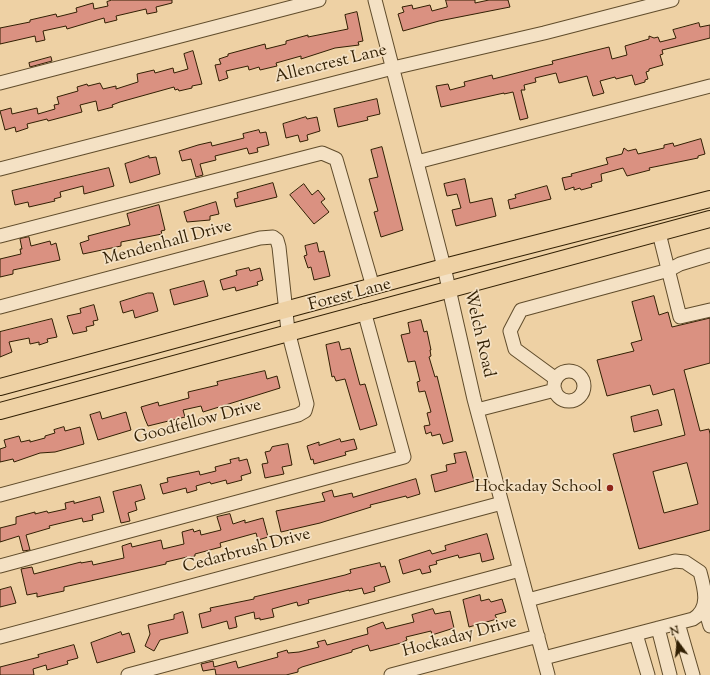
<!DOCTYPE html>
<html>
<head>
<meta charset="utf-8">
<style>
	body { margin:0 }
	#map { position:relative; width:710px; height:675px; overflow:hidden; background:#eed1a4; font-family:"Sorts Mill Goudy",serif }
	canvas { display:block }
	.north { position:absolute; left:658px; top:623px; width:40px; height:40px; -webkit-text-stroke:3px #f4e1c4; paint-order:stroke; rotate:345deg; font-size:11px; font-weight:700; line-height:16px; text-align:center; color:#311f03 }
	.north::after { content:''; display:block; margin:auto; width:14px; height:18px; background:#311f03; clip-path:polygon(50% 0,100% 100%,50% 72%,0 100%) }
</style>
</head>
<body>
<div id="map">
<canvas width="710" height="675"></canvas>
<div class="north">N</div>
</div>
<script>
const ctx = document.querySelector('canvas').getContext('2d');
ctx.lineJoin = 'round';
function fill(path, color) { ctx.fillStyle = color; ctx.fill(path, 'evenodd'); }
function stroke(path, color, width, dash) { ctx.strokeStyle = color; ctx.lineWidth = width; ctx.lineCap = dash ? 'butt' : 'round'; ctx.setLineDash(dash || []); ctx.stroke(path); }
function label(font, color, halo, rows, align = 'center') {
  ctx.font = font + ' "Sorts Mill Goudy",serif'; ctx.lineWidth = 3.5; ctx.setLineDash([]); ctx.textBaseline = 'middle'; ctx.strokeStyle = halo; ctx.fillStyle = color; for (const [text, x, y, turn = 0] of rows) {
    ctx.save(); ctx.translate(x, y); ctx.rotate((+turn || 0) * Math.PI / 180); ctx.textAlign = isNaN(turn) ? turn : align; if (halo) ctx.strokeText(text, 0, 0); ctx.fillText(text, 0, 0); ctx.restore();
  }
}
const building = new Path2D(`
	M112,0H172V3L156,7L157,12L147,14L146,9L116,16L117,20L105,23L104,18L67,29L66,26L43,31L45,40L36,42L35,36L0,44V28L30,22V20L56,14L57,17L77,12L76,8L93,3L94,9L108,6L107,2Z
	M446,0H475V3L489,0H508L510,7L439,21L403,31L398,14L404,12L402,7L412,5L413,9L430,5L432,11L447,7Z
	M357,12L363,41L358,42L359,45L335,48L301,59V56L276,63L277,66L260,70L259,67L249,70L248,66L226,71L228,78L219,81L215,65L221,64L219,59L228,56V54L265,44L266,49L286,44V41L308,35V37L348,29L345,15Z
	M699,23L700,27L710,25V38L662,50L663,54L660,55L663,65L649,69V71L646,72L648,79L645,80V82L635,85L632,75L616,79L615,77L600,81L604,93L593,96L587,76L559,83L556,73L535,78L536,82L524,85L525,90H521L528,118L520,120L513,92L504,94V93L441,107L436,86L448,84L450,90L465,86L464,82L492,75L493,79L544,66L553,64L552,61L609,47L612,59L627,55L625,46L649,39V36L654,38L658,37L660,42L676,38L673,30Z
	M193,51L202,84L192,86V88L179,91L178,89L175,90L174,87L120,102L112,105L113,107L98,111L96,101L80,105L82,112L48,121L47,119L27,124L28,128L16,132L15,127L5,130L0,111L11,108L12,114L37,108L38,114L55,109L54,105L59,104L57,97L78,91L77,87L87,84L88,86L100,83L103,89L116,86V89L138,82L137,74L154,70L155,73L173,68L174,73L188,69L184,54Z
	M51,57L52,61L30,67L29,63Z
	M377,99L380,114L367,117L368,120L338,127L334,109Z
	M306,117L307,119L317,117L320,131L307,135L308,140L300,142L298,135L286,138L283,124Z
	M259,130L260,133L266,132L269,145L257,148L258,152L249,154L247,148L215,156L216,160L200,164L203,175L196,177L191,159L182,161L179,151L198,145L211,142L212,146L244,138L243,134Z
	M701,139L705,154L698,156V158L649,168L650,170L627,176L623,168L601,174L602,181L591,184L592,187L581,190L580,188L574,190V187L565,190L562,178L572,176L571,174L608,164L606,158L622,154L624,148L628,151L636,149L638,154L664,148V145L673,143L674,146Z
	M382,147L403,230L381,237L374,212L378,211L369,179L378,177L371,150Z
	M149,156V158L156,157L160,174L130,183L125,164Z
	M109,168L114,186L84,194L83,186L60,192L61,197L54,199L55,201L29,207L28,202L15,205L12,191Z
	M465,179L470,203L492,198L496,216L456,226L452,210L461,208L457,194L447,196L444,184Z
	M273,183L277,197L236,207L234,199L238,198L237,193Z
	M304,184L312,195L318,190L325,199L321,202L329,212L314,224L290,195Z
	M547,186L551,199L510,209L508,200L516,198L515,195Z
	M216,202L219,214L210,216V220L187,222L184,212Z
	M159,205L165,230L161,231L162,234L121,242V246L83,254L80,243L89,240L88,236L130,225L127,214Z
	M29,237L31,246L50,241L51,245L56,243L60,260L13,270V274L0,277V259L21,254L20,249H22L20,239Z
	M317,243L319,252L324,251L330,276L314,280L311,267L308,268L304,256L307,255L305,246Z
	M249,268L250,271L260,268L263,280L257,282L258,285L236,291L235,287L223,290L220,280L237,275L236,271Z
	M204,281L208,296L174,305L170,290Z
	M148,293H153L158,311L135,318L133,310L123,313L120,302Z
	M654,296L659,315L668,312L672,327L710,318V363L684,370L700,431L709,429L710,434V530L639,549L613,454L685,435L674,389L653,395L650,385L607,396L597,360L634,351L631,343L642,340L632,302ZM687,463L698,504L664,513L653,472Z
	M94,305L98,320L93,321L94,325L86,327L87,331L73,334L67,316L81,313L80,309Z
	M52,319L57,337L47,339L48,342L39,345V342L30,344L29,338L9,342L12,352L0,357V332Z
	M421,320L424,332L427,331L431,350H430L431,356L429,357L435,377L437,376L453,441L443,444L440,434L432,436L431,432L426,434L424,426L430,425L427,413L431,412L425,391L419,392L417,382L420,381L415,361L408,362L401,335L410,333L408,323Z
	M339,342L341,350L350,348L360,385L365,384L377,425L360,430L345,379L336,381L334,376L332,377L326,345Z
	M265,371L267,379L277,376L280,388L203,412L201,406L183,410L185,417L148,426L145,419L141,407L158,402L159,406L189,398L188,392L218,385L217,382Z
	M658,410L662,425L634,432L631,417Z
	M100,412L102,419L126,412L131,430L98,440L90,415Z
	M64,427L65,431L80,427L84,444L55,452L40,453L14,462L13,459L0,462V449L6,447L4,440L19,436L21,442L30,440V442L45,438V436L55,433L54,430Z
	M340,439L341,442L354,439L357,449L345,452L346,455L314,464L313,459L311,460L307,446L319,442V445Z
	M288,444L292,465L282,467L284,474L265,478L262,464L268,463L265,452L270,451L272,447Z
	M466,452L474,481L435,492L431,475L447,471L446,465L456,463L454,454Z
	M239,458V461L247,459L251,473L241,476L242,480L227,484L226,480L211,484L210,482L196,486L197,490L187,493L186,488L163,494L160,484L168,482L167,478L199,471L200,475L216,471L215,467L231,463L230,460Z
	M416,479L420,494L407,498L406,496L370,505L371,507L320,523L281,532L276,511L325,501L322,493L332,490L334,497L352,493L353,497Z
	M141,485L145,499L135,502L137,510L128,513L130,521L121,523L113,492Z
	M100,497L104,512L92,515L93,520L83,522L82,518L49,526L50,528L26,535L30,550L23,551L19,536L0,542V528L16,524V517L35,512V514L47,511L48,513L66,509L65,503L74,501V503Z
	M230,514L233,524L245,520V523L263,518L268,537L258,540L256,533L220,543L221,547L195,554V556L187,558V557L166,562V564L64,587V591L50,594L37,597V593L27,595L21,569L32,567L34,574L81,562V563L92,561L93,565L124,558L122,546L131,543L132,547L161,540L163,549L184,544L182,532L193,529L194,532L200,530L201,535L221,530L217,517Z
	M487,534L494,559L482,562L480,553L459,558L458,555L436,561L437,564L429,566L431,572L422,574L420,569L403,574L399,560L430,550L432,554L446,550L445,546Z
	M380,563L381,567L385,566L390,582L374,587L375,591L364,594L362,588L349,591V590L308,600L309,603L298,606L297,602L272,609L274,617L260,620V618L255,619L254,612L235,617L237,627L229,629L227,621L202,628L199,614L211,611L210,608L254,599V597L345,575L351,573L350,570Z
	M11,587L16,603L0,607V590Z
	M480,595L481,601L489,599L491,602L502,599L506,612L495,615L497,619L469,627L463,600Z
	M433,609L435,614L450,611L454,628L432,635L431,631L406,637L407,640L401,643L370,651L368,645L352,650V652L302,667L298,669V672L286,675H216L215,669L203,671L201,664L213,661L214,667L236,661L238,668L278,657L277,653L287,650L288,653L299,652L319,647L317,642L325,640L327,645L368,634L367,628L383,622L386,629L414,622L412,615Z
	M183,612L188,633L160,640L154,651L145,646L150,634L148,625L174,619V615Z
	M121,632L122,635L129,633L135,652L97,663L91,643Z
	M74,645L78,658L67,661L68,664L47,670L46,665L33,669L34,675H0V667L39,657L38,655Z`);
fill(building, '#da9181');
stroke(building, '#311f03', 1);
const minor = new Path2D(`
	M375,0L444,267L474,399L548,675
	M0,83L319,0
	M417,162L710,86
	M0,169L393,68L544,33L672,0
	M659,233L680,317L710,310
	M0,236L322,153L336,159L373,287
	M0,307L260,238L273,237L277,240L279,247L288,331L307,404L305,411L298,415L0,495
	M554 386a15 15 0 1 1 30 0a15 15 0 1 1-30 0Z
	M556,379L515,349L510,331L521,310L669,270L680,264L710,255
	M477,410L555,390
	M0,566L404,457L364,311
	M528,600L675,561L685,562L700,572C705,590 710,609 693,619L544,658
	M705,609L710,626
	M678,623L693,675
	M658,628L670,675
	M636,634L648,675
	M0,637L502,503
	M128,675L520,570
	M391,675L538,636`);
const major = new Path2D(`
	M0,387L444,267L710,199
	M0,411L710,219`);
stroke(minor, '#604c2b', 15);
stroke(major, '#311f03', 18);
stroke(minor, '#f4e1c4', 13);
stroke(major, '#eed1a4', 16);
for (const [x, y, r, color] of [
	[610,488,4,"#8f2418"]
]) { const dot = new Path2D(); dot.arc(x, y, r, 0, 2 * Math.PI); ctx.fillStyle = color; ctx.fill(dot); stroke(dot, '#f4e1c4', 1.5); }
label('17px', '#311f03', '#f4e1c4', [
	["Allencrest Lane",331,65,-14],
	["Mendenhall Drive",168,244,-15],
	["Forest Lane",350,296,-15],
	["Welch Road",478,334,77],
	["Goodfellow Drive",198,423,-15],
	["Cedarbrush Drive",247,552,-15],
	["Hockaday Drive",460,638,-15]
]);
label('17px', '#311f03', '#f4e1c4', [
	["Hockaday School",602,488]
], 'right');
</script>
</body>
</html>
